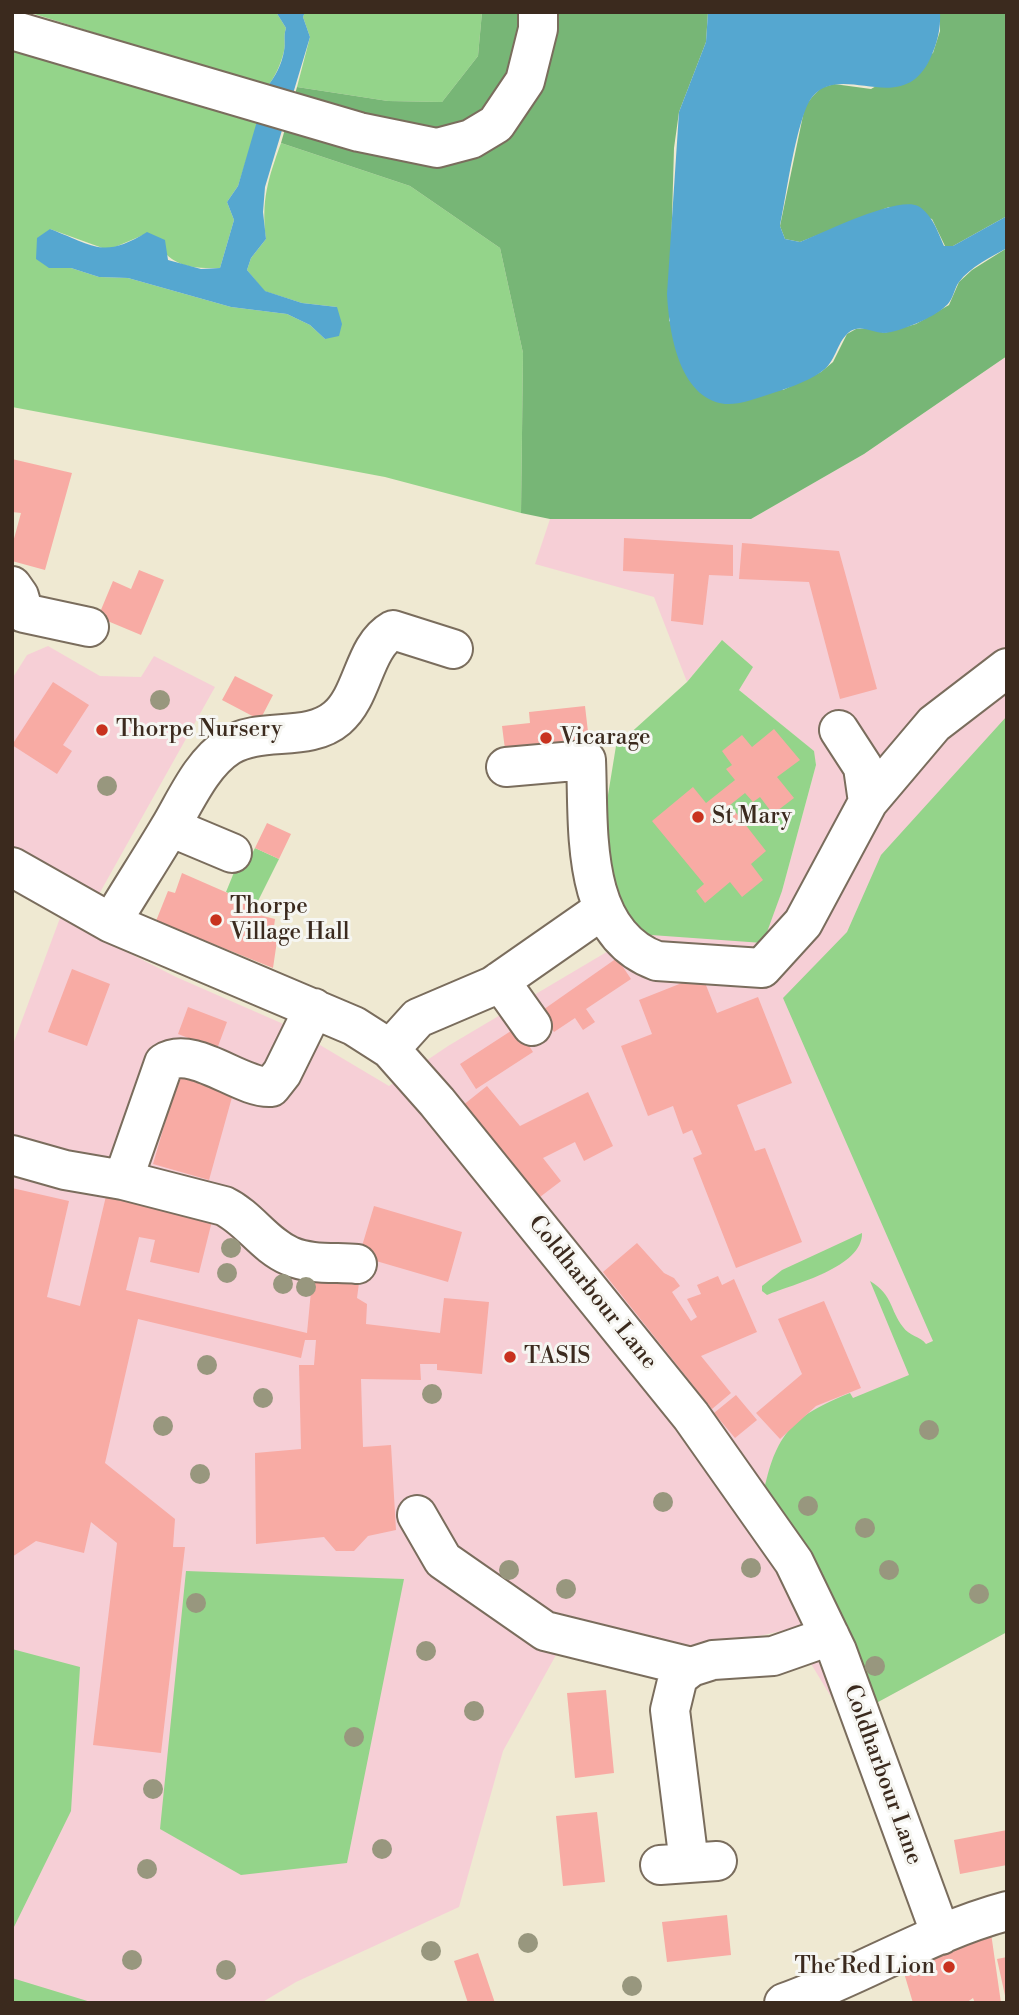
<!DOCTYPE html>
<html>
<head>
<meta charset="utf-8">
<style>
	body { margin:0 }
	#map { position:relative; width:1019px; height:2015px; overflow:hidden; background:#efe9d2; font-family:"Libre Bodoni",serif }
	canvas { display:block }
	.frame { position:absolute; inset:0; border:14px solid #3b2a1e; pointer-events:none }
</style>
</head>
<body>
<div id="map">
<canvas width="1019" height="2015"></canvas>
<div class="frame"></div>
</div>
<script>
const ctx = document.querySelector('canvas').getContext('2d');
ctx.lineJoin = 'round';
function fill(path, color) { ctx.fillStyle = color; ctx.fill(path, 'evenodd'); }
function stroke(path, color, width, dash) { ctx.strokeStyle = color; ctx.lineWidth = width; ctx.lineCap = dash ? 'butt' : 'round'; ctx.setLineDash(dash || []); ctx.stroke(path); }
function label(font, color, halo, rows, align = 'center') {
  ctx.font = font + ' "Libre Bodoni",serif'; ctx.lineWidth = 6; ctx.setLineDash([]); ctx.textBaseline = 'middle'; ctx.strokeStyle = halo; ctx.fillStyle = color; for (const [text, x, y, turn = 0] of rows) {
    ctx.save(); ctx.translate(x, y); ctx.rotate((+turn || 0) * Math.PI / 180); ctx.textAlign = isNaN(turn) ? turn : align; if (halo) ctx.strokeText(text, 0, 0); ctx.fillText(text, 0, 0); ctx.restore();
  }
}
fill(new Path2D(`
	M1007,356V1632L845,1720L790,1629L650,1661L562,1644L503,1751L459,1907L296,1982L261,2003H12V1047L60,918L176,977L288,1026L389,1086L448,1046L637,934L782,891L816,765L813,751L738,689L721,641L687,682L654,597L535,564L550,519H751L864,454Z
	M48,646L100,676L141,677L154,656L215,687L98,896L12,847V679L27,655Z`), '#f6cfd6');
fill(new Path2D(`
	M28,12H276L286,28C283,37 286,43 284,51C281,64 275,77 267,87Z
	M305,12H482L478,56L442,102L388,101L297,87L310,37L303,17Z
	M12,48L259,120L238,186L227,202L234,220L220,268C179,269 171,263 148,233L108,250L50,229L49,268H71L99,277L128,278L231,307L287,314L310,325L325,339L337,307L302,303L264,291L247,270L251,258L266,239C261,200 268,179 281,143L410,186L500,248L523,353L521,513L385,477L12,407Z
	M722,640L753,667L739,690L814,751L816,765L782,891L763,943L637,934L610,897L600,844L616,746L687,682Z
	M1007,716V1632L845,1720L762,1501C774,1437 789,1417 850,1393L853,1398L909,1375L870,1281C894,1296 889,1309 903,1327C909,1336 920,1336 926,1344L933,1341L783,998L847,932L881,855Z
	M255,848L279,859L256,905L226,892L237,865L247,863Z
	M862,1233C863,1267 794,1284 767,1295L762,1291V1286L782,1270Z
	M186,1571L404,1579L347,1863L241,1875L160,1829Z
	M12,1649L80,1667L71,1811L12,1931Z
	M12,1978L94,2003H12Z`), '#94d48a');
fill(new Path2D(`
	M482,12H708L706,42L679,112L674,148L669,321L783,390L821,372L833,362L847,334L856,329L871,328L884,333L916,324L949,305L959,282L972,270L1007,248V356L864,454L751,519H550L521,513L523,353L500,248L410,186L281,143L297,87L388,101L442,102L478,56Z
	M940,12H1007V216L953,246H945L932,219L889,207L800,242L785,239L780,226L805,106L813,96L821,88L834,84L871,89L933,53L940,31Z`), '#77b676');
fill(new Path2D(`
	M276,12H305L303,17L310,37L265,187L263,212L266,239L251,258L247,270L265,291L302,303L337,307L342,324L339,336L325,339L310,325L287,314L231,307L128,278L99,277L71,268H49L36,259L37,238L50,229C95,246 103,259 147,232L165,240L168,260L201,269L220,268L234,220L227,202L238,186L267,87C275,77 282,64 284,51C286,43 283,37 286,28Z
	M708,12H940C941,29 937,44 930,59C902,118 844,62 813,96C797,114 786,198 780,226L785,239L800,242C823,233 897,196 918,206C932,214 938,232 944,246H953L1007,216V248C991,257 970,267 959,282C955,287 954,295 950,301C945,310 925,320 915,324C907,327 892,333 884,333C872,333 860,323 848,333C836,344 836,362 821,372C805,383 785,389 767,395C754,399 739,405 725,404C678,398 669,330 667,294L679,112L706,42Z`), '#55a7d0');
fill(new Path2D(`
	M12,459L72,473L45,570L12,561V546L21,513L12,512Z
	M624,538L733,545V576L709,575L703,625L671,621L674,574L623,571Z
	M742,543L839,551L877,689L840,699L809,582L739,579Z
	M139,570L164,580L141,635L98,617L113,581L131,589Z
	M235,676L273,695L260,720L222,700Z
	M53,682L89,705L63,745L72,751L57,774L12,745Z
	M585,706L590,749L506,757L502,726L530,723L529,712Z
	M774,729L800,760L777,777L794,798L773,814L760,797L753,802L745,793L730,805L766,851L751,864L763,880L742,897L730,882L705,903L696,891L704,884L652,821L693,787L706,803L735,780L726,769L732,765L722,751L742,735L752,747Z
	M267,823L291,834L279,859L255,848Z
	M182,873L262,908L259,915L275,919L273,934H278L273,968L156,921L168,891L175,893Z
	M617,958L631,979L586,1009L595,1022L583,1030L575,1018L554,1032L540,1012Z
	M72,969L110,984L87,1046L48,1032Z
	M702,975L717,1013L758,997L792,1083L737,1105L755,1151L765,1148L802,1242L736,1268L693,1158L702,1154L692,1130L683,1134L673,1106L648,1116L621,1046L652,1034L639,1000Z
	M188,1007L227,1022L217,1049L178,1034Z
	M517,1027L533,1052L476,1089L460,1064Z
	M179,1075L234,1090L209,1180L153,1164Z
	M487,1086L520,1126L588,1092L613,1146L584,1161L575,1142L543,1158L561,1181L536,1200L462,1106Z
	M12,1188L69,1201L47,1297L80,1306L106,1196L212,1221L199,1273L150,1262L155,1240L139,1237L126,1290L307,1333L312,1281L359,1283L357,1298L367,1304L366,1324L440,1333L444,1298L489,1302L482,1374L437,1370V1364H420L421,1380L361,1379L363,1447L391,1445L396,1530L368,1536L354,1551H336L324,1537L256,1544L255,1453L301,1449L299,1365H314L316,1340H305L301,1358L138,1319L105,1463L175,1519L173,1547H185L161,1753L93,1745L117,1543L91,1522L84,1553L36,1541L12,1557Z
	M374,1206L462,1232L448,1282L359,1256Z
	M637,1243L664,1273L674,1278L680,1286L672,1292L691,1321L697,1317L687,1299L701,1294L697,1285L718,1276L722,1285L734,1279L757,1332L701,1356L731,1393L712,1409L603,1272Z
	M824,1301L861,1388L816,1406L780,1439L756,1413L802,1374L778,1319Z
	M736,1395L757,1420L735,1438L714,1413Z
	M606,1690L614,1773L575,1778L567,1693Z
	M597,1812L605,1882L563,1886L556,1816Z
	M1007,1830V1865L960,1874L954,1840Z
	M727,1915L731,1955L667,1962L662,1922Z
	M991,1933L1001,2003H975L973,1998L966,2003H913L901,1963Z
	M478,1953L495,2003H468L454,1961Z
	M1007,1957V2000H1006L997,1959Z`), '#f8aba4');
const minor = new Path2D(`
	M12,30L359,132L437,148L471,139L496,124L525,81L538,29V12
	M12,586L19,596L24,613L89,627
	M506,767L586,760C589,827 579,933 657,961L762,968L803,923L868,802L863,767L839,730
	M868,802L934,724L1007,668
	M170,827L232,853
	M12,867L111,923L354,1026L390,1049L437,1102L691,1416L794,1562L837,1651L941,1935
	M111,923C130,891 151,859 170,827C186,800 202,763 229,746C261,726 308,743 337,718C364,695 363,647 393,630L453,649
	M500,981L532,1026
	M390,1049L418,1018L493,986L602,910
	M12,1155L65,1170L123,1180L164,1063C193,1044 241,1089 271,1087L282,1073L314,1008
	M123,1180L224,1206C249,1218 264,1245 290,1256C310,1265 336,1262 357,1264
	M417,1515L443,1560L545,1631L691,1667
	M689,1863L670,1710L678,1677L691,1667L713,1660L773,1656L830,1636
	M660,1865L717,1861
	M784,2003C860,1976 929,1932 1007,1911`);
stroke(minor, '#7a6d5d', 42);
stroke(minor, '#fff', 38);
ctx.fillStyle = '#98977e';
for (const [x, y] of [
	[160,700],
	[107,786],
	[231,1248],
	[227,1273],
	[283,1284],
	[306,1287],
	[207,1365],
	[432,1394],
	[263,1398],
	[163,1426],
	[929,1430],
	[200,1474],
	[663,1502],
	[808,1506],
	[865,1528],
	[751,1568],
	[509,1570],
	[889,1570],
	[566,1589],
	[979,1594],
	[196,1603],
	[426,1651],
	[875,1666],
	[474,1711],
	[354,1737],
	[153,1789],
	[382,1849],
	[147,1869],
	[528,1943],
	[431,1951],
	[132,1960],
	[226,1970],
	[632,1986]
]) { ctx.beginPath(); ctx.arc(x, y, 10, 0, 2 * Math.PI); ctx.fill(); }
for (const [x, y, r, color] of [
	[102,730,7,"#c8321e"],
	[546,738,7,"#c8321e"],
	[698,817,7,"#c8321e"],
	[216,920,7,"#c8321e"],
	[510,1357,7,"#c8321e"],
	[949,1967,7,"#c8321e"]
]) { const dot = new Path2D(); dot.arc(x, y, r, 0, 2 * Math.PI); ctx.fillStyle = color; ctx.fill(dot); stroke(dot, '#f6f6f2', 2.5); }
label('23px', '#3b2a1e', '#f6f6f2', [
	["Thorpe Nursery",116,730],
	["Vicarage",560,738],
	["St Mary",712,817],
	["Thorpe",230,907],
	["Village Hall",230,933],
	["TASIS",524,1357],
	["The Red Lion",935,1967,"right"]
], 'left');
label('23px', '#3b2a1e', '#f6f6f2', [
	["Coldharbour Lane",592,1293,51],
	["Coldharbour Lane",882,1775,70]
]);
</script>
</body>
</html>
